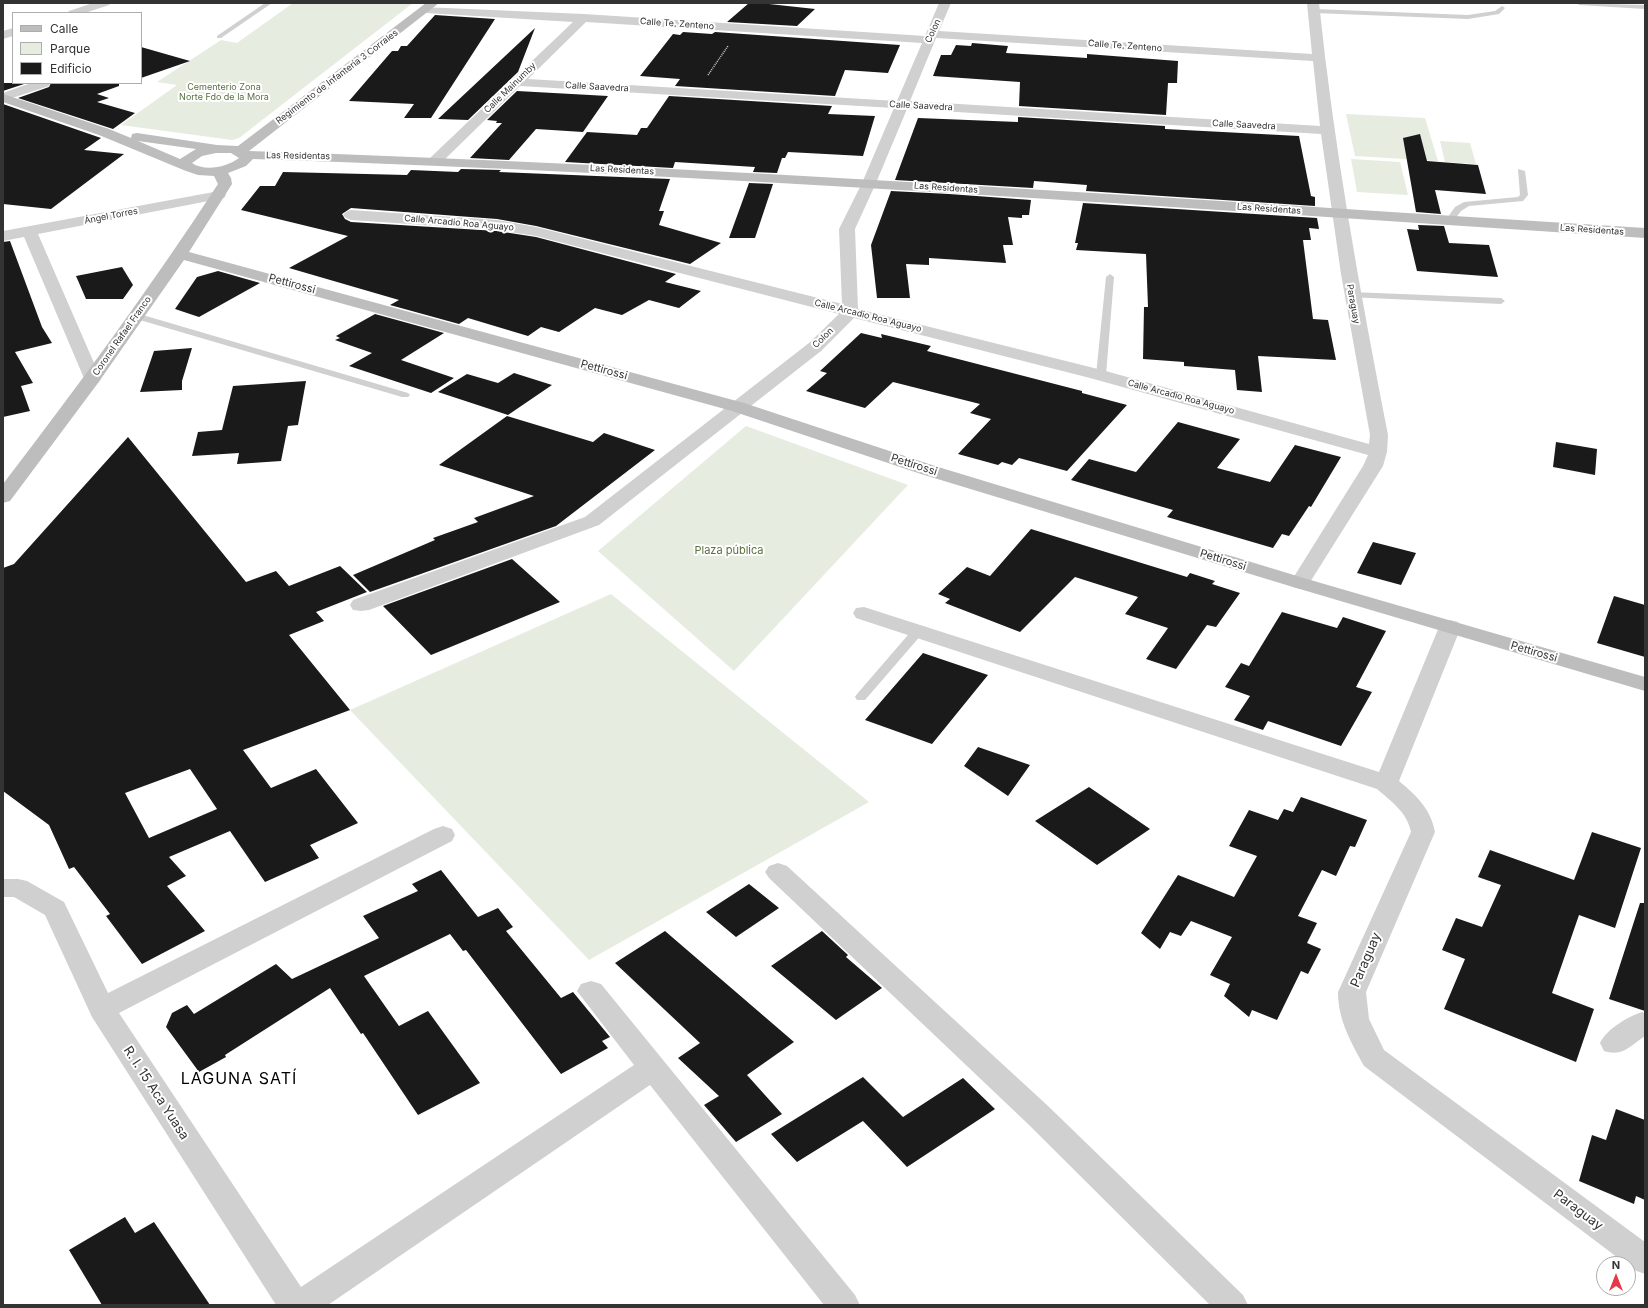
<!DOCTYPE html>
<html>
<head>
<meta charset="utf-8">
<style>
	body { margin:0 }
	#map { position:relative; width:1648px; height:1308px; overflow:hidden; background:#fff; font-family:Inter,sans-serif }
	canvas { display:block }
	.frame { position:absolute; inset:0; border:4px solid #333; pointer-events:none }
	.legend { position:absolute; left:12px; top:12px; width:130px; height:72px; box-sizing:border-box; background:#fff; border:1px solid #adadad; margin:0; padding:5px 7px; list-style:none; font-size:12px; color:#333 }
	.legend li { display:flex; align-items:center; gap:8px; height:20px }
	.legend b { width:20px; border:1px solid #adadad }
	.north { position:absolute; left:1596px; top:1256px; width:40px; height:40px; box-sizing:border-box; background:#fff; border:1px solid #adadad; border-radius:50%; rotate:0deg; font-size:11px; font-weight:700; line-height:16px; text-align:center; color:#333 }
	.north::after { content:''; display:block; margin:auto; width:14px; height:18px; background:#e63946; clip-path:polygon(50% 0,100% 100%,50% 72%,0 100%) }
</style>
</head>
<body>
<div id="map">
<canvas width="1648" height="1308"></canvas>
<div class="frame"></div>
<ul class="legend">
<li><b style="height:5px;background:#bdbdbd"></b>Calle</li>
<li><b style="height:11px;background:#e6ecdf"></b>Parque</li>
<li><b style="height:11px;background:#1a1a1a"></b>Edificio</li>
</ul>
<div class="north">N</div>
</div>
<script>
const ctx = document.querySelector('canvas').getContext('2d');
ctx.lineJoin = 'round';
function fill(path, color) { ctx.fillStyle = color; ctx.fill(path, 'evenodd'); }
function stroke(path, color, width, dash) { ctx.strokeStyle = color; ctx.lineWidth = width; ctx.lineCap = dash ? 'butt' : 'round'; ctx.setLineDash(dash || []); ctx.stroke(path); }
function label(font, color, halo, rows, align = 'center') {
  ctx.font = font + ' Inter,sans-serif'; ctx.lineWidth = 4; ctx.setLineDash([]); ctx.textBaseline = 'middle'; ctx.strokeStyle = halo; ctx.fillStyle = color; for (const [text, x, y, turn = 0] of rows) {
    ctx.save(); ctx.translate(x, y); ctx.rotate((+turn || 0) * Math.PI / 180); ctx.textAlign = isNaN(turn) ? turn : align; if (halo) ctx.strokeText(text, 0, 0); ctx.fillText(text, 0, 0); ctx.restore();
  }
}
fill(new Path2D(`
	M293,3H413L239,138L232,140L121,125L177,85L157,82L221,40L237,43Z
	M1346,114L1425,118L1438,161L1355,156Z
	M1440,141L1470,143L1476,164L1445,162Z
	M1351,159L1400,162L1408,195L1357,192Z
	M746,426L908,485L734,671L598,551Z
	M611,594L869,802L589,960L350,710Z`), '#e6ecdf');
fill(new Path2D(`
	M749,3H760L815,9L797,26L727,22Z
	M435,15L495,19L431,118H404L414,104L349,101L392,51H398L401,46H407Z
	M535,28L518,72L468,120L438,119Z
	M683,32L712,34L715,32L900,45L888,73L845,70L835,96L675,86L680,79L640,76L673,34L680,35Z
	M972,43L1008,46L1006,53L1087,58V54L1178,61L1177,83H1168L1166,115L1019,106L1020,82L933,76L941,55H951L956,45L971,46Z
	M141,47L190,61L141,78Z
	M3,83H27L3,91Z
	M51,83H119V86L97,94L109,98L97,102L135,113L113,129L18,98L49,87Z
	M517,91L608,96L583,132L536,129L509,160L470,158L502,123H496L497,121L487,120Z
	M669,96L832,106L828,114L875,116L863,156L788,152L785,158H782L777,173L753,172L755,167L675,162L673,168L565,162L587,132L637,135L641,128H647Z
	M3,104L101,138L84,150L124,154L51,209L3,204Z
	M1018,117L1165,126V129L1299,136L1311,196L1315,197V206L1086,191L1087,185L1034,181L1033,188L895,180L918,118L1018,122Z
	M1420,134L1427,161L1478,165L1486,194L1435,190L1441,214L1416,212L1403,138Z
	M461,169L501,170L499,172L670,179L659,211H664L659,225L721,243L690,264L536,226L497,219L351,208L342,214L345,219L351,222L497,231L536,237L676,274L665,282L701,291L679,308L649,300L622,315L595,308L559,332L541,327L528,336L468,318L459,324L390,305L399,300L289,268L348,236L241,210L260,186H275L283,172L407,175L411,170L458,172Z
	M749,183L773,184L755,238H729Z
	M891,191L949,194L1031,200L1029,215H1022V218L1008,217L1013,245H1003L1006,263L929,258V265L906,264L910,298H877L871,245Z
	M1083,203L1317,218L1319,229L1309,228L1311,240H1303L1313,319L1328,320L1336,360L1258,356L1262,392L1237,390L1235,370L1184,366V362L1143,359L1144,307H1148L1146,254L1076,250L1078,243H1075Z
	M1418,225L1444,226L1449,243L1489,245L1498,277L1417,271L1407,229L1419,230Z
	M10,241L42,327L52,343L15,352L33,383L21,386L30,411L3,417V242Z
	M122,267L133,285L123,299H86L76,276Z
	M218,271L260,283L199,317L175,309L197,277Z
	M375,314L444,333L401,360L454,378L431,393L349,366L372,353L335,340L340,338L336,336Z
	M861,333L882,338L881,334L931,346L927,351L1082,391V393L1127,405L1067,471L1019,458L1012,465L1002,462L998,465L958,454L991,419L970,413L980,404L893,382L865,408L806,391L827,373L820,371Z
	M192,348L182,381V390L140,392L154,351Z
	M514,373L552,385L508,415L438,392L467,374L498,383Z
	M306,381L298,425L288,426L281,461L237,464L239,453L192,456L198,432L222,430L233,386Z
	M507,416L593,442L604,433L655,450L556,526L370,592L353,575L435,540L433,538L478,522L474,518L534,496L439,465Z
	M1178,422L1240,439L1217,468L1270,482L1295,445L1341,457L1311,507L1309,506L1289,536L1282,534L1273,548L1167,517L1173,510L1071,480L1089,459L1136,472Z
	M128,437L246,582L276,571L289,586L340,566L367,592L316,612L324,621L289,635L350,710L243,750L271,788L316,769L358,823L310,845L319,858L265,882L230,831L169,857L186,876L167,886L205,931L142,964L106,916L110,914L74,867L69,869L49,825L3,791V568L14,564ZM190,769L217,809L149,838L125,793Z
	M1556,442L1597,449L1595,475L1553,467Z
	M1031,529L1187,577L1190,573L1215,581L1212,584L1240,593L1216,627L1207,625L1176,669L1146,659L1168,628L1125,614L1138,597L1075,577L1020,632L945,603L950,599L938,594L967,567L990,576Z
	M1373,542L1416,553L1401,585L1357,573Z
	M512,559L560,602L431,655L383,606Z
	M1614,596L1645,605V657L1597,643Z
	M1282,612L1337,628L1343,617L1386,631L1356,687L1372,692L1341,746L1268,721L1263,730L1234,720L1250,696L1225,687L1241,663L1249,666Z
	M923,653L988,675L932,744L865,720Z
	M978,747L1030,765L1008,796L964,766Z
	M1089,787L1150,829L1097,865L1035,821Z
	M1301,797L1367,820L1355,847L1350,846L1336,876L1322,870L1298,916L1317,923L1307,943L1321,949L1308,974L1301,971L1277,1020L1252,1010L1249,1017L1224,996L1230,984L1210,975L1232,937L1191,921L1181,936L1170,932L1160,949L1141,933L1178,875L1234,897L1257,856L1229,846L1249,810L1278,820L1284,809L1293,812Z
	M1592,832L1641,848L1615,928L1579,915L1552,993L1594,1009L1576,1062L1444,1009L1465,959L1442,950L1456,918L1482,927L1501,885L1478,877L1490,850L1574,880Z
	M441,870L478,917L498,908L513,927L506,931L561,998L573,992L610,1037L602,1041L608,1048L561,1074L466,950L463,951L450,934L364,976L399,1026L428,1011L480,1083L418,1115L363,1033L361,1034L330,988L225,1055L226,1057L199,1072L166,1027L172,1013L187,1005L194,1014L276,964L292,979L379,938L363,916L418,891L412,884Z
	M749,884L779,908L736,937L706,912Z
	M1640,903H1645V1011L1609,999Z
	M665,931L794,1042L747,1075L782,1114L736,1142L704,1105L719,1096L678,1058L700,1043L615,963Z
	M822,931L848,955L846,957L882,988L836,1020L771,966Z
	M863,1077L903,1117L963,1078L995,1109L907,1167L863,1121L797,1162L771,1134Z
	M1616,1109L1645,1120V1200L1636,1196L1634,1204L1579,1181L1592,1135L1606,1140Z
	M125,1217L135,1233L154,1222L210,1305H102L69,1250Z`), '#1a1a1a');
stroke(new Path2D(`
	M708,75L728,46`), '#cdcdcd', 1.5, [1, 1]);
fill(new Path2D(`
	M265,3H272L221,38H217V36Z
	M1576,3L1645,5V9L1579,5Z
	M1502,6L1505,8L1499,14L1468,19L1314,13L1311,11L1314,9L1468,15L1495,11Z
	M1518,169L1525,171L1528,195L1523,201L1469,206L1461,211L1452,223H1446L1445,221L1455,207L1464,202L1518,197L1520,195Z
	M1110,274L1114,277L1106,375L1101,378L1096,375L1106,277Z
	M1351,292L1501,298L1505,301L1501,304L1348,297V293Z
	M136,313L408,393L410,395L408,397H402L133,318V314Z
	M918,627L924,631L922,634L865,700H857L855,697L857,694L914,628Z`), '#d0d0d0');
fill(new Path2D(`
	M93,3H111L109,5L85,13H67L69,11Z
	M939,3H951L939,31L1312,54L1307,3H1319C1334,148 1360,292 1388,435L1387,452L1383,466L1307,587L1300,589L1293,587L1290,583L1363,466L1368,455L1090,378L854,318L821,351L599,525L369,610L361,611L353,610L350,605L353,600L585,517L809,343L839,314L536,236L497,230L351,220L346,218L343,215L346,212L351,210L497,220L536,227L842,304L839,229L862,183L894,108L520,86L441,163H431L429,160L431,157L573,22L426,13L422,11L420,9L422,7L584,14L925,36ZM586,22L922,43L897,101L528,79ZM936,38L1313,61L1320,126L910,101ZM907,109L1321,134L1341,274L1370,435L1369,444L1102,370L858,309L855,229L876,183Z
	M13,28V36L3,39V31Z
	M31,83H50L49,86L3,101V93Z
	M219,191L224,192L226,195L224,198L38,234L101,379L98,383L92,384L86,383L24,237L3,241V231Z
	M864,607L1379,772L1439,627L1442,622L1450,620L1458,622L1461,627L1399,781C1416,795 1431,809 1435,832L1366,992L1369,1019L1384,1050L1645,1242V1274L1634,1270L1364,1066C1351,1042 1338,1020 1338,992L1411,832C1407,812 1392,802 1377,789L856,618L853,613L856,608Z
	M443,826L452,829L455,835L452,841L119,1013L301,1287L634,1065L577,991L581,984L591,981L601,984L855,1295L860,1305H824L650,1085L328,1305H276L92,1017L45,915L14,897H3V879H18L27,881L64,902L108,993L434,829Z
	M778,863L787,866L1047,1105L1243,1295L1248,1305H1210L1027,1123L769,878L765,872L769,866Z
	M1642,1012L1645,1013V1036C1630,1046 1623,1057 1604,1051L1600,1043C1607,1029 1627,1017 1642,1012Z`), '#d0d0d0');
fill(new Path2D(`
	M426,3H439L249,151C715,166 1180,199 1645,228V238C1181,208 717,174 253,159L246,166L228,173L231,178L232,184L189,252L744,403L935,466L1307,579L1645,677V691L1293,587L921,474L732,411L184,260L98,383L10,501L3,503V484C78,386 151,287 218,184L214,176L198,175L186,171L99,135L3,102V94L109,129L131,138L132,134L137,133L217,145L238,146ZM138,141L196,149L180,159ZM216,153H231L239,158C227,167 205,172 192,163L202,156Z`), '#bdbdbd');
label('9px', '#333', '#fff', [
	["Calle Te. Zenteno",677,24,4],
	["Colon",933,31,-65],
	["Calle Te. Zenteno",1125,46,4],
	["Regimiento de Infanteria 3 Corrales",337,77,-37],
	["Calle Saavedra",597,87,3],
	["Calle Mainumby",510,88,-44],
	["Calle Saavedra",921,106,3],
	["Calle Saavedra",1244,125,3],
	["Las Residentas",298,156,1],
	["Las Residentas",622,170,3],
	["Las Residentas",946,188,4],
	["Las Residentas",1269,209,4],
	["Ángel Torres",111,216,-11],
	["Calle Arcadio Roa Aguayo",459,223,5],
	["Las Residentas",1592,230,4],
	["Paraguay",1353,304,80],
	["Calle Arcadio Roa Aguayo",868,316,14],
	["Coronel Rafael Franco",122,336,-55],
	["Colon",823,338,-44],
	["Calle Arcadio Roa Aguayo",1181,397,15]
]);
label('9px', '#56703f', '#fff', [
	["Cementerio Zona",224,87],
	["Norte Fdo de la Mora",224,97]
]);
label('11px', '#333', '#fff', [
	["Pettirossi",292,284,15],
	["Pettirossi",604,370,15],
	["Pettirossi",914,465,18],
	["Pettirossi",1223,560,17],
	["Pettirossi",1534,652,16]
]);
label('11px', '#56703f', '#fff', [
	["Plaza pública",729,551]
]);
label('13px', '#333', '#fff', [
	["Paraguay",1366,960,-67],
	["R. I. 15 Aca Yuasa",156,1093,57],
	["Paraguay",1578,1210,37]
]);
ctx.letterSpacing = '1px';
label('16px', '#000', '#fff', [
	["LAGUNA SATÍ",239,1079]
]);
ctx.letterSpacing = '0px';
</script>
</body>
</html>
